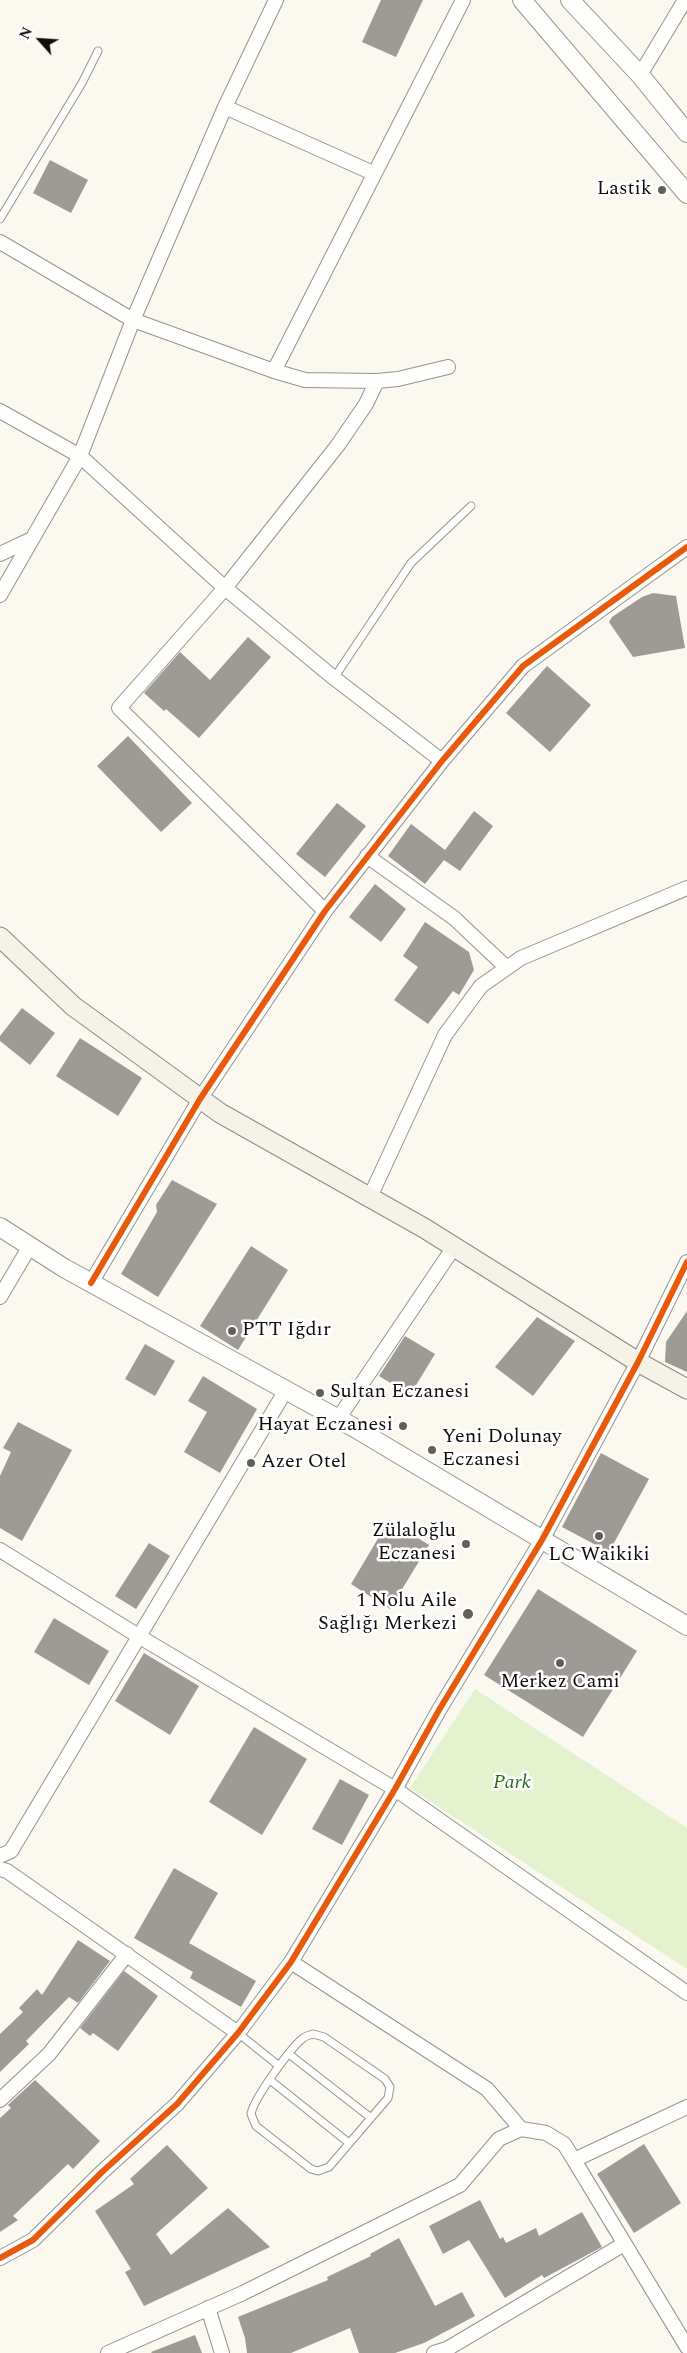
<!DOCTYPE html>
<html>
<head>
<meta charset="utf-8">
<style>
	body { margin:0 }
	#map { position:relative; width:687px; height:2353px; overflow:hidden; background:#fbf8f0; font-family:Spectral,serif }
	canvas { display:block }
	.north { position:absolute; left:15px; top:15px; width:50px; height:50px; -webkit-text-stroke:4px #fff; paint-order:stroke; rotate:296deg; font-size:14px; font-weight:700; line-height:20px; text-align:center; color:#0d0d0d }
	.north::after { content:''; display:block; margin:auto; width:18px; height:22px; background:#0d0d0d; clip-path:polygon(50% 0,100% 100%,50% 72%,0 100%) }
</style>
</head>
<body>
<div id="map">
<canvas width="687" height="2353"></canvas>
<div class="north">N</div>
</div>
<script>
const ctx = document.querySelector('canvas').getContext('2d');
ctx.lineJoin = 'round';
function fill(path, color) { ctx.fillStyle = color; ctx.fill(path, 'evenodd'); }
function stroke(path, color, width, dash) { ctx.strokeStyle = color; ctx.lineWidth = width; ctx.lineCap = dash ? 'butt' : 'round'; ctx.setLineDash(dash || []); ctx.stroke(path); }
function label(font, color, halo, rows, align = 'center') {
  ctx.font = font + ' Spectral,serif'; ctx.lineWidth = 5; ctx.setLineDash([]); ctx.textBaseline = 'middle'; ctx.strokeStyle = halo; ctx.fillStyle = color; for (const [text, x, y, turn = 0] of rows) {
    ctx.save(); ctx.translate(x, y); ctx.rotate((+turn || 0) * Math.PI / 180); ctx.textAlign = isNaN(turn) ? turn : align; if (halo) ctx.strokeText(text, 0, 0); ctx.fillText(text, 0, 0); ctx.restore();
  }
}
fill(new Path2D(`
	M475,1689L687,1828V1969L410,1788Z`), '#e4f2cd');
fill(new Path2D(`
	M381,0H423L396,57L362,42Z
	M50,160L88,180L71,213L33,193Z
	M653,593L676,596L685,648L633,657L609,622L612,617L642,597Z
	M248,637L271,657L199,738L166,709L164,711L144,693L180,652L210,680Z
	M547,666L591,705L550,752L506,713Z
	M128,736L192,803L161,832L97,766Z
	M337,803L366,826L325,877L296,854Z
	M474,811L493,826L460,871L444,860L425,884L388,856L411,824L445,850Z
	M375,884L406,909L381,942L349,917Z
	M425,922L469,952L474,970L459,995L453,991L428,1024L394,1000L418,967L403,956Z
	M22,1008L55,1033L30,1065L0,1041V1036Z
	M80,1038L142,1078L118,1116L56,1076Z
	M172,1180L217,1204L158,1297L121,1274L157,1212L156,1205Z
	M251,1246L288,1270L238,1350L200,1326Z
	M687,1311V1372L665,1362L666,1342Z
	M537,1317L575,1341L533,1396L495,1367Z
	M405,1336L435,1354L410,1395L379,1376Z
	M145,1344L175,1361L155,1396L125,1379Z
	M203,1376L257,1409L220,1473L184,1452L207,1412L188,1401Z
	M18,1422L72,1450L22,1541L0,1528V1476L11,1452L3,1448Z
	M601,1453L649,1479L609,1552L562,1527Z
	M389,1520L429,1545L390,1609L351,1584Z
	M149,1543L170,1556L136,1609L115,1596Z
	M538,1589L637,1651L583,1737L484,1675Z
	M54,1618L109,1651L89,1685L34,1652Z
	M144,1653L199,1686L170,1735L115,1701Z
	M254,1727L307,1759L262,1835L209,1802Z
	M340,1779L369,1795L342,1845L312,1829Z
	M174,1868L218,1893L189,1943L256,1981L241,2007L190,1978L193,1972L134,1938Z
	M78,1940L110,1961L78,2003L69,1997L26,2041L29,2044L0,2072V2034L23,2012L19,2008L37,1989L42,1995Z
	M124,1971L158,1996L118,2051L93,2033L90,2036L80,2028Z
	M35,2080L100,2141L73,2169L68,2164L13,2216L18,2220L0,2232V2118L11,2108L8,2105Z
	M644,2144L681,2203L634,2233L597,2174Z
	M167,2145L208,2188L156,2234L171,2255L228,2208L270,2247L144,2306L125,2272L131,2269L95,2211L134,2184L130,2179Z
	M480,2200L500,2239L503,2237L506,2243L536,2228L539,2236L582,2212L602,2247L544,2278L542,2275L505,2298L469,2240L443,2254L429,2226Z
	M399,2238L435,2306L462,2292L475,2316L424,2343L395,2353H359L350,2328L291,2353H247L245,2338L238,2317L328,2280L327,2277L371,2256L370,2254Z
	M195,2335L202,2353H152L151,2352Z`), '#9e9a96');
const service = new Path2D(`
	M0,219L82,83L98,51
	M334,678L411,563L471,506
	M238,2033L279,2066
	M313,2034L324,2037L385,2079L390,2087L388,2098L329,2167L318,2171L311,2169L256,2126L251,2114C254,2098 290,2049 302,2039C305,2036 309,2035 313,2034Z
	M289,2054L371,2118
	M270,2080L349,2143`);
const minor = new Path2D(`
	M640,75L685,0
	M225,107L373,173
	M0,242L133,320L274,371L305,380L377,381L398,379L448,367
	M274,371L463,0
	M0,411L80,456L225,588L334,678L442,761
	M0,554L32,539
	M0,595L80,456L133,320L225,107L276,0
	M367,856L454,918L507,968
	M325,911L119,708L225,588L338,445L366,404L377,381
	M370,1197L445,1035L481,986L521,958L687,888
	M91,1283L200,1099L325,911L442,761L523,666L687,547
	M0,1297L30,1246
	M338,1419L454,1247
	M0,1550L140,1637L395,1789L687,1993
	M0,1856L11,1851L286,1390
	M0,1869L7,1871L238,2033
	M291,1962L487,2089L521,2129
	M0,2100L49,2054L127,1954
	M574,2160L687,2347
	M0,2258L33,2240L102,2172L177,2104L238,2033L291,1962L395,1789L439,1710L542,1540L638,1362L687,1262
	M208,2308L222,2353
	M108,2353L243,2293L460,2185L499,2139L521,2129L546,2133L564,2144L574,2160L687,2107
	M434,2353L447,2349L624,2244`);
const tertiary = new Path2D(`
	M522,0L687,194
	M570,0L640,75L687,133
	M0,1227L64,1268L353,1427L687,1626`);
const secondary = new Path2D(`
	M0,937L73,1006L220,1113L424,1228L638,1362L687,1389`);
stroke(service, '#94938f', 9);
stroke(minor, '#94938f', 16);
stroke(tertiary, '#94938f', 20);
stroke(secondary, '#8b8986', 21);
stroke(service, '#fefefd', 7);
stroke(minor, '#fefefd', 14);
stroke(tertiary, '#fefefd', 18);
stroke(secondary, '#f5f3e8', 19);
stroke(new Path2D(`
	M91,1283L200,1099L325,911L442,761L523,666L687,547
	M0,2258L33,2240L102,2172L177,2104L238,2033L291,1962L395,1789L439,1710L542,1540L638,1362L687,1262`), '#e8590c', 6);
for (const [x, y, r, color] of [
	[662,190,5,"#605f5c"],
	[232,1331,5,"#605f5c"],
	[320,1393,5,"#605f5c"],
	[403,1426,5,"#605f5c"],
	[432,1450,5,"#605f5c"],
	[251,1463,5,"#605f5c"],
	[599,1536,5,"#605f5c"],
	[466,1544,5,"#605f5c"],
	[468,1614,6,"#605f5c"],
	[560,1663,5,"#605f5c"]
]) { const dot = new Path2D(); dot.arc(x, y, r, 0, 2 * Math.PI); ctx.fillStyle = color; ctx.fill(dot); stroke(dot, '#fff', 2); }
label('20px', '#0d0d0d', '#fff', [
	["Lastik",652,190],
	["PTT Iğdır",242,1331,"left"],
	["Sultan Eczanesi",330,1393,"left"],
	["Hayat Eczanesi",393,1426],
	["Yeni Dolunay",442,1438,"left"],
	["Eczanesi",442,1461,"left"],
	["Azer Otel",261,1463,"left"],
	["Zülaloğlu",456,1532],
	["Eczanesi",456,1555],
	["LC Waikiki",599,1556,"center"],
	["1 Nolu Aile",457,1602],
	["Sağlığı Merkezi",457,1625],
	["Merkez Cami",560,1683,"center"]
], 'right');
label('italic 20px', '#2a6b16', '#fff', [
	["Park",512,1784]
]);
</script>
</body>
</html>
